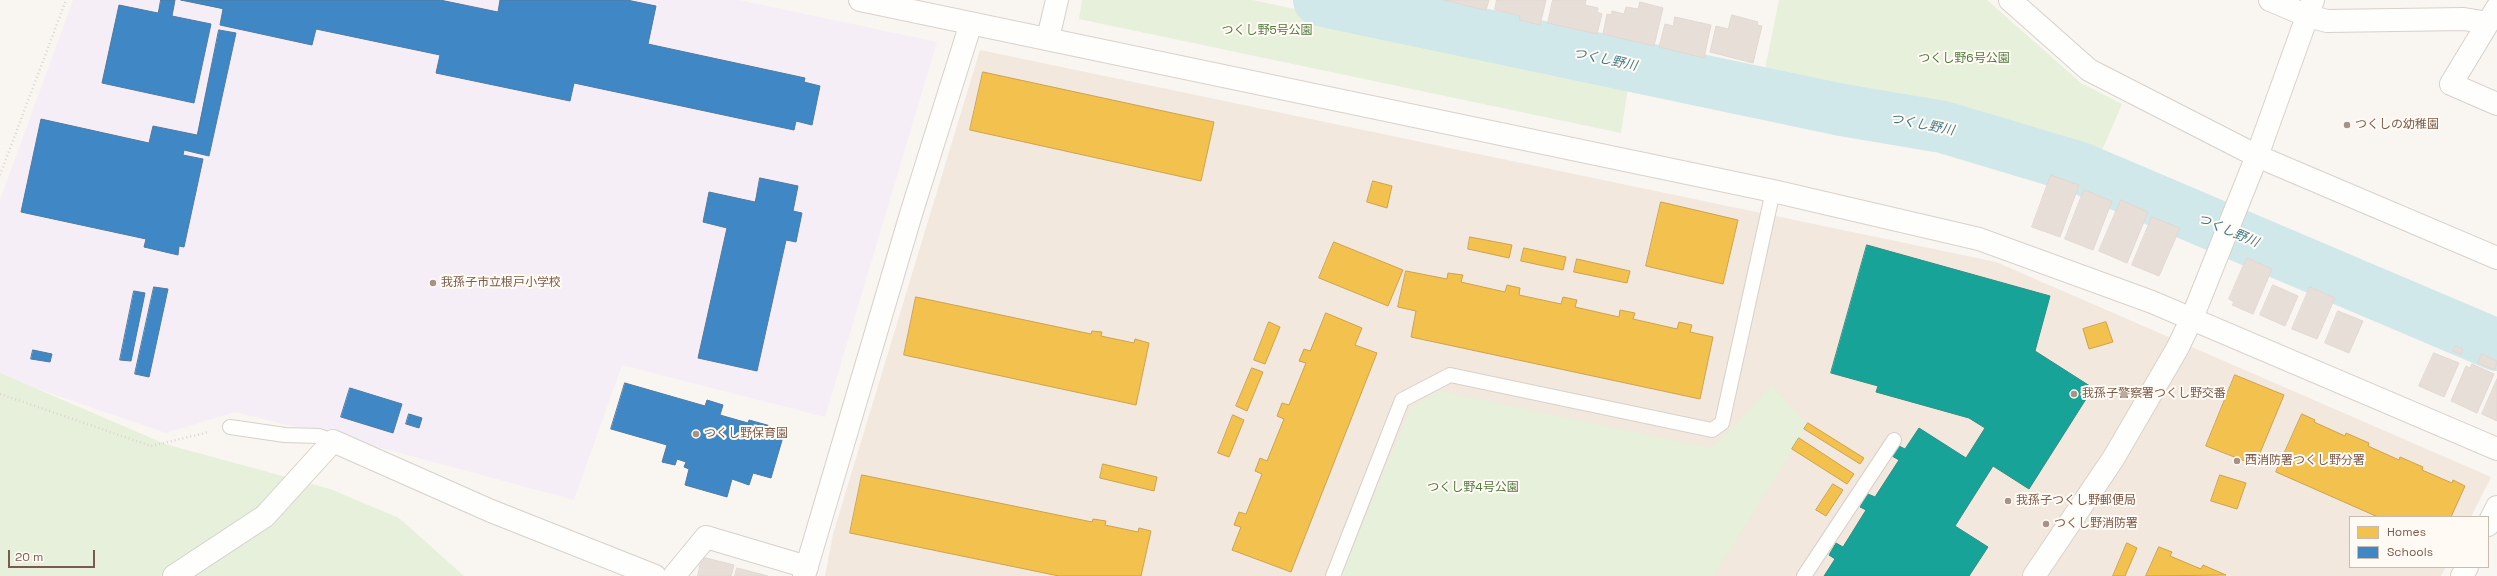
<!DOCTYPE html>
<html>
<head>
<meta charset="utf-8">
<style>
	body { margin:0 }
	#map { position:relative; width:2497px; height:576px; overflow:hidden; background:#f9f5f0; font-family:"Space Grotesk",sans-serif }
	canvas { display:block }
	.legend { position:absolute; left:2349px; top:516px; width:140px; height:52px; box-sizing:border-box; background:#fffaf3; border:1px solid #cabbb1; margin:0; padding:5px 7px; list-style:none; font-size:12px; color:#7a5c4d }
	.legend li { display:flex; align-items:center; gap:8px; height:20px }
	.legend b { width:20px; border:1px solid #cabbb1 }
	.scale { position:absolute; left:8px; top:550px; width:87px; height:18px; box-sizing:border-box; border:2px solid #7a5c4d; border-top:0; padding-left:5px; font-size:12px; line-height:14px; white-space:nowrap; color:#7a5c4d; -webkit-text-stroke:3px #fffaf3; paint-order:stroke }
</style>
</head>
<body>
<div id="map">
<canvas width="2497" height="576"></canvas>
<ul class="legend">
<li><b style="height:11px;background:#f2c14e"></b>Homes</li>
<li><b style="height:11px;background:#3f88c5"></b>Schools</li>
</ul>
<div class="scale">20 m</div>
</div>
<script>
const ctx = document.querySelector('canvas').getContext('2d');
ctx.lineJoin = 'round';
function fill(path, color) { ctx.fillStyle = color; ctx.fill(path, 'evenodd'); }
function stroke(path, color, width, dash) { ctx.strokeStyle = color; ctx.lineWidth = width; ctx.lineCap = dash ? 'butt' : 'round'; ctx.setLineDash(dash || []); ctx.stroke(path); }
function label(font, color, halo, rows, align = 'center') {
  ctx.font = font + ' "Space Grotesk","Noto Sans JP",sans-serif'; ctx.lineWidth = 4; ctx.setLineDash([]); ctx.textBaseline = 'middle'; ctx.strokeStyle = halo; ctx.fillStyle = color; for (const [text, x, y, turn = 0] of rows) {
    ctx.save(); ctx.translate(x, y); ctx.rotate((+turn || 0) * Math.PI / 180); ctx.textAlign = isNaN(turn) ? turn : align; if (halo) ctx.strokeText(text, 0, 0); ctx.fillText(text, 0, 0); ctx.restore();
  }
}
fill(new Path2D(`
	M980,50L1996,262L2491,477L2471,517H2350V567H2446L2441,576H825L833,534Z`), '#f2e8de');
fill(new Path2D(`
	M73,0H739L937,42L825,417L622,365L574,500L389,450L235,412L166,433L0,376V200Z`), '#f6eef6');
fill(new Path2D(`
	M1082,0H1253L1629,82L1621,133L1079,19Z
	M1779,0H1987L2081,83L2122,104L2097,162L1902,102L1764,74Z
	M0,373L165,444L330,489L399,518L464,576H0Z
	M1771,385L1808,425L1714,576H1341L1411,407L1439,391L1710,448L1731,430Z`), '#e7f0db');
const homes = new Path2D(`
	M983,72L1214,122L1201,181L970,130Z
	M1373,181L1392,186L1387,208L1367,202Z
	M1661,202L1738,220L1723,284L1646,266Z
	M1470,237L1512,245L1509,258L1468,249Z
	M1334,242L1403,270L1388,306L1319,278Z
	M1524,248L1566,257L1563,270L1521,261Z
	M1577,259L1630,271L1627,283L1574,272Z
	M1406,271L1447,279L1448,273L1463,275L1461,282L1505,292L1507,285L1520,288L1519,295L1561,304L1563,297L1577,300L1575,307L1619,317L1620,310L1635,313L1633,319L1677,329L1679,322L1692,325L1690,332L1713,337L1700,399L1411,337L1416,311L1398,307Z
	M916,297L1091,334L1092,331L1102,332L1101,336L1134,343L1135,339L1149,343L1136,405L904,355Z
	M1326,313L1362,328L1355,345L1377,353L1291,572L1232,550L1241,527L1234,525L1239,512L1246,514L1262,474L1255,471L1260,458L1267,461L1284,419L1277,416L1282,403L1289,405L1306,363L1299,361L1304,349L1310,351Z
	M1269,322L1280,327L1265,364L1254,360Z
	M2106,322L2113,342L2089,349L2083,329Z
	M1252,368L1263,372L1247,411L1236,406Z
	M2235,375L2284,395L2255,465L2206,446Z
	M2302,414L2315,420L2314,422L2345,436L2346,433L2369,443L2368,446L2399,460L2400,457L2423,467L2422,470L2452,483L2453,480L2465,486L2451,517H2378L2276,472Z
	M1233,415L1244,420L1229,457L1218,453Z
	M1808,423L1864,458L1860,464L1804,429Z
	M1799,438L1854,474L1847,484L1792,449Z
	M1103,464L1157,477L1154,491L1100,478Z
	M862,475L1092,522L1093,519L1106,521L1105,525L1138,532L1139,528L1151,531L1141,576H1059L850,533Z
	M2220,475L2246,483L2237,509L2211,501Z
	M1833,484L1843,490L1826,516L1816,510Z
	M2127,543L2137,548L2125,576H2113Z
	M2159,547L2172,552L2170,556L2201,569L2203,565L2226,575L2146,576Z`);
fill(homes, '#f2c14e');
stroke(homes, '#cea34e', 1);
const schools = new Path2D(`
	M161,0H175L172,16L211,24L194,103L102,83L119,5L158,13Z
	M181,0H440L498,12L500,0H627L656,6L648,44L805,78L804,82L820,86L812,125L796,121L794,130L574,83L570,101L436,73L440,55L316,29L312,45L220,25L223,9Z
	M219,30L236,33L209,156L184,150L183,155L203,159L184,247L179,246L178,255L144,247L146,239L21,212L41,119L149,143L153,126L197,135Z
	M760,178L798,186L793,211L802,213L796,242L786,240L757,371L698,358L727,228L703,222L709,192L755,202Z
	M154,287L168,289L149,377L135,374Z
	M134,291L145,293L131,361L120,360Z
	M33,350L52,354L50,362L31,359Z
	M625,383L705,406L707,400L723,405L720,415L748,423L749,420L785,430L771,478L753,473L749,485L732,479L727,497L685,485L689,469L684,467L686,462L677,459L675,465L662,462L667,445L611,429Z
	M350,388L402,404L393,433L341,417Z
	M409,414L422,418L419,428L406,424Z`);
fill(schools, '#3f88c5');
stroke(schools, '#517ba1', 1);
const public = new Path2D(`
	M1867,245L2050,296L2035,351L2093,388L2029,489L1993,466L1955,526L1988,547L1969,576H1824L1835,559L1829,555L1836,543L1843,547L1866,510L1860,507L1868,494L1875,497L1899,460L1892,456L1899,446L1905,449L1919,428L1966,458L1985,428L1969,418L1876,392L1878,386L1831,373Z`);
fill(public, '#17a398');
stroke(public, '#358e82', 1);
stroke(new Path2D(`
	M1319,0L1842,110L1943,127L2080,168L2497,345`), '#d0e8ea', 52);
const building = new Path2D(`
	M1444,0H1489L1486,10Z
	M1497,0H1546L1540,25L1519,20L1520,16L1495,10Z
	M1553,0H1586L1585,5L1598,8L1597,12L1602,14L1597,34L1548,23Z
	M1640,2L1663,8L1654,46L1603,34L1607,14L1611,15L1612,11L1624,14L1626,7L1638,9Z
	M1732,15L1758,22L1757,25L1762,26L1753,63L1710,52L1716,26L1728,29Z
	M1675,17L1711,25L1704,58L1659,47L1665,24L1673,26Z
	M2051,175L2079,185L2060,237L2032,227Z
	M2084,190L2112,201L2093,250L2065,239Z
	M2121,200L2148,212L2127,263L2099,251Z
	M2152,217L2180,228L2159,276L2132,265Z
	M2247,258L2272,269L2253,314L2232,305L2234,302L2229,299Z
	M2273,285L2298,296L2285,326L2260,315Z
	M2310,287L2335,298L2317,339L2292,329Z
	M2338,311L2363,321L2349,353L2325,343Z
	M2456,346L2463,349L2461,355L2453,351Z
	M2434,353L2459,363L2444,397L2419,386Z
	M2482,354L2497,361L2495,370L2478,363Z
	M2472,364L2494,374L2477,413L2451,401L2466,366L2470,368Z
	M2497,379V421L2482,414Z
	M702,557L734,565L731,576H698Z
	M737,568L768,576H735Z`);
fill(building, '#e6ded7');
stroke(building, '#e2d8d2', 1);
const lane = new Path2D(`
	M230,427L285,435L319,436L333,441
	M1333,576L1402,400L1450,375L1712,430L1722,423L1773,191
	M1804,576L1894,440`);
const street = new Path2D(`
	M2010,0L2089,70L2257,156L2497,258
	M2270,0L2308,16L2327,21L2464,19L2488,23
	M2497,8L2451,84L2497,104
	M1048,38L1057,0
	M2488,525L2497,507
	M174,576L265,516L333,441L491,511L655,576
	M674,576L706,537L807,567
	M2462,576L2467,567`);
const secondary = new Path2D(`
	M860,0L1773,191L1979,239L2152,302L2497,449
	M804,576L911,214L971,23
	M2034,576L2113,459L2177,349L2192,318L2257,156L2313,0`);
stroke(lane, '#d7d1cb', 16);
stroke(street, '#d7d1cb', 24);
stroke(secondary, '#d9d2cb', 24);
stroke(new Path2D(`
	M0,175L66,0
	M0,394L151,446L209,432`), '#dcd5d0', 2.5, [1, 3]);
stroke(lane, '#fefefd', 14);
stroke(street, '#fefefd', 22);
stroke(secondary, '#fefefd', 22);
for (const [x, y, r, color] of [
	[2347,125,4,"#a69286"],
	[433,283,4,"#a69286"],
	[2074,394,4,"#a69286"],
	[696,434,4,"#a69286"],
	[2237,461,4,"#a69286"],
	[2008,501,4,"#a69286"],
	[2046,524,4,"#a69286"]
]) { const dot = new Path2D(); dot.arc(x, y, r, 0, 2 * Math.PI); ctx.fillStyle = color; ctx.fill(dot); stroke(dot, '#fffaf3', 1.5); }
label('12px', '#537a41', '#fffaf3', [
	["つくし野5号公園",1267,31],
	["つくし野6号公園",1964,59],
	["つくし野4号公園",1473,488]
]);
label('12px', '#7a5c4d', '#fffaf3', [
	["つくしの幼稚園",2355,125],
	["我孫子市立根戸小学校",441,283],
	["我孫子警察署つくし野交番",2082,394],
	["つくし野保育園",704,434],
	["西消防署つくし野分署",2245,461],
	["我孫子つくし野郵便局",2016,501],
	["つくし野消防署",2054,524]
], 'left');
label('italic 13px', '#437c86', '#fffaf3', [
	["つくし野川",1605,60,12],
	["つくし野川",1922,125,11],
	["つくし野川",2228,231,23]
]);
</script>
</body>
</html>
